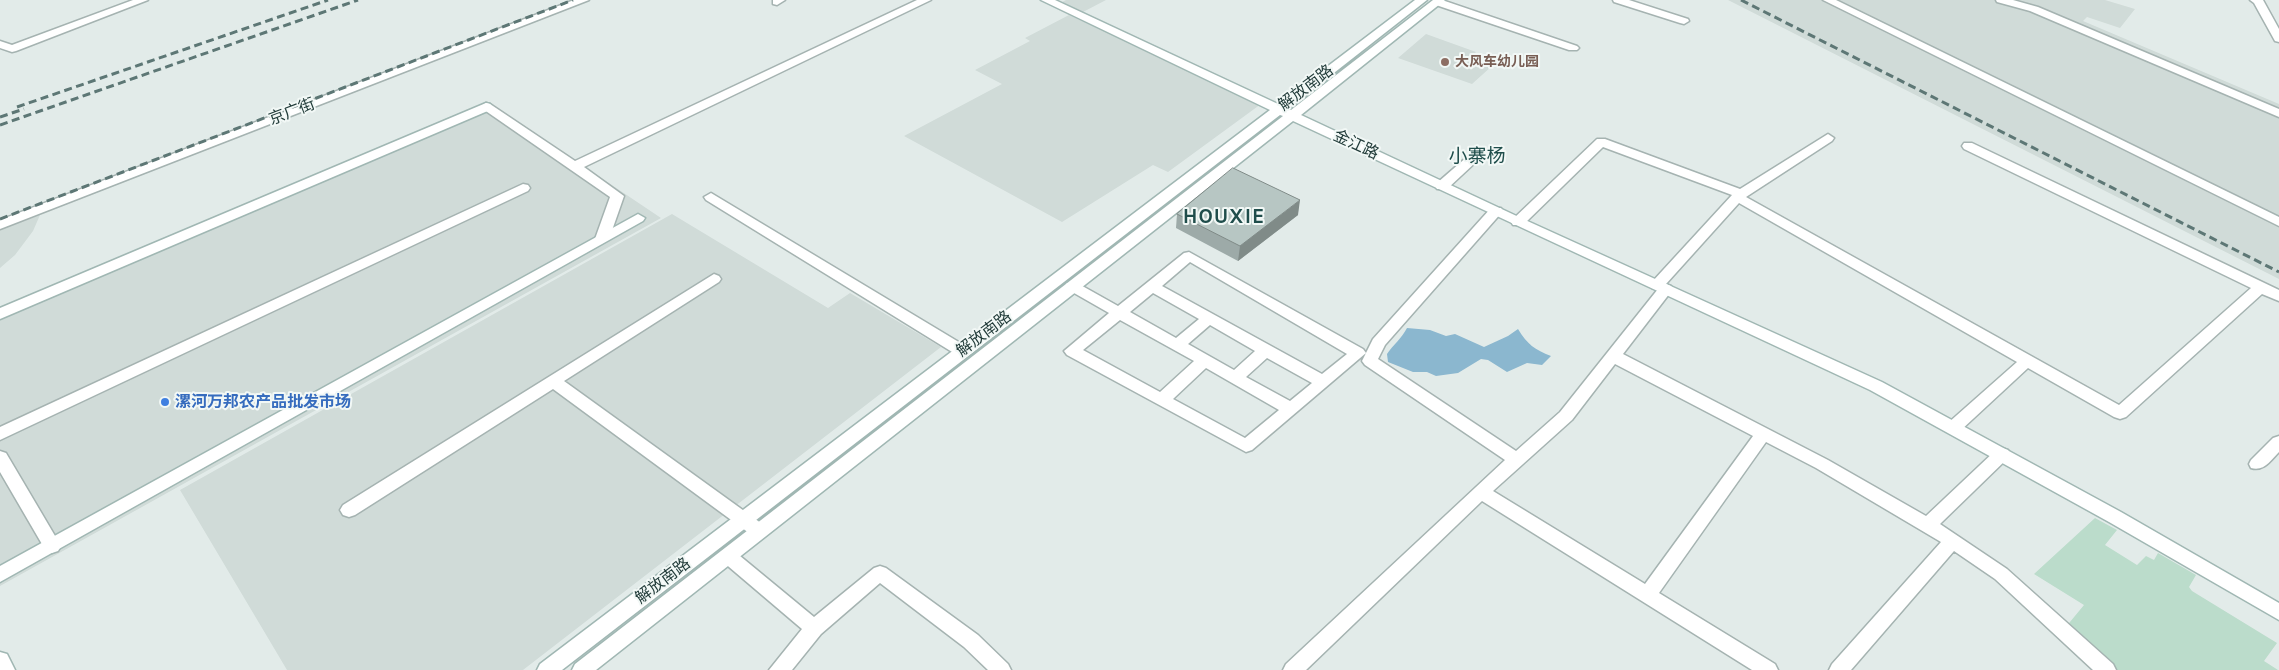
<!DOCTYPE html>
<html>
<head>
<meta charset="utf-8">
<style>
	body { margin:0 }
	canvas { display:block; background:#e2ebe9 }
</style>
</head>
<body>
<canvas width="2279" height="670"></canvas>
<script>
const ctx = document.querySelector('canvas').getContext('2d');
ctx.lineJoin = 'round';
function fill(path, color) { ctx.fillStyle = color; ctx.fill(path, 'evenodd'); }
function stroke(path, color, width, dash) { ctx.strokeStyle = color; ctx.lineWidth = width; ctx.lineCap = dash ? 'butt' : 'round'; ctx.setLineDash(dash || []); ctx.stroke(path); }
function label(font, color, halo, rows, align = 'center') {
  ctx.font = font + ' Karla,"Noto Sans SC",sans-serif'; ctx.lineWidth = 4; ctx.setLineDash([]); ctx.textBaseline = 'middle'; ctx.strokeStyle = halo; ctx.fillStyle = color; for (const [text, x, y, turn = 0] of rows) {
    ctx.save(); ctx.translate(x, y); ctx.rotate((+turn || 0) * Math.PI / 180); ctx.textAlign = isNaN(turn) ? turn : align; if (halo) ctx.strokeText(text, 0, 0); ctx.fillText(text, 0, 0); ctx.restore();
  }
}
fill(new Path2D(`
	M1066,0H1106L1083,12L1062,2Z
	M1728,0H2105L2135,9L2120,28L2087,17L2083,21L2279,104V279Z
	M1069,15L1261,104L1168,172L1153,165L1062,222L904,136L1002,84L975,70L1030,41L1025,38Z
	M1426,34L1476,52L1470,58L1492,66L1472,84L1398,58Z
	M488,102L661,218L0,586V308Z
	M672,214L828,308L850,293L941,347L523,670H287L180,490Z
	M40,215L33,231L15,255L0,268V230Z`), '#d0dbd8');
fill(new Path2D(`
	M2095,518L2117,530L2105,545L2137,565L2146,556L2154,560L2158,553L2196,575L2189,587L2192,591L2277,643L2264,661L2278,670H2116L2065,628L2084,605L2034,574Z`), '#bbdccb');
fill(new Path2D(`
	M1407,328L1430,330L1446,336L1455,334L1484,347L1508,336L1518,329C1527,344 1535,350 1551,356L1542,365L1527,363L1507,372L1488,360L1481,359L1458,373L1436,376L1427,372H1413L1388,362L1387,354C1393,345 1402,338 1407,328Z`), '#8bb7cf');
const street = new Path2D(`
	M133,0H148L16,51L12,52L0,48V41L12,45Z
	M574,0H589L0,229V220Z
	M773,0H785L777,5L773,4Z
	M917,0H931L584,167L624,196L609,239L602,243L595,239L610,197L480,107L486,103L490,104L575,161Z
	M1433,0H1442L1577,46L1579,48L1577,50H1569L1433,4Z
	M1613,0H1629L1688,19L1689,21L1684,24L1680,23L1614,2Z
	M1823,0H1836L2279,217V226Z
	M1996,0H2013L2038,7L2279,109V117L2030,11L1997,2Z
	M2250,0H2263L2279,29V42L2275,41L2254,3Z
	M1828,134L1834,138L1832,141L1746,197L2119,405L2251,288L1964,149L1962,146L1964,143H1972L2279,290V301L2262,294L2126,417L2120,419L2114,417L2028,368L1960,431L1954,433L1948,431L1946,427L1948,423L2017,362L1739,203L1666,284L1671,286L1673,289L1623,354L1828,460L1926,516L1996,450L2002,448L2008,450L2010,454L2008,458L1940,524L2007,569L2113,664L2116,670H2093L1995,579L1954,551L1851,670H1829L1832,664L1941,542L1816,468L1766,442L1659,593L1775,664L1778,670H1752L1482,501L1306,670H1283L1286,664L1505,460L1365,365L1362,361L1373,339L1491,208H1501L1503,211L1385,345L1378,359L1516,451L1560,412L1658,289L1652,288L1650,285L1652,282L1732,195L1603,147L1523,225H1513L1511,222L1513,219L1597,139H1605L1740,189ZM1615,364L1753,436L1645,584L1493,491L1572,420Z
	M1472,155L1476,156L1478,159L1476,162L1447,189H1437L1435,186L1437,183L1468,156Z
	M523,184L528,185L530,188L528,191L0,440V427Z
	M711,193L967,347L970,351L967,355H957L706,200L704,197Z
	M1189,252L1363,349L1366,353L1252,450L1246,452L1067,355L1064,351L1109,313L1067,289L1065,286L1067,283H1077L1118,306L1184,253ZM1190,262L1347,354L1322,374L1162,286ZM1153,293L1199,319L1176,338L1130,312ZM1120,320L1194,361L1160,392L1083,350ZM1210,325L1255,351L1234,370L1188,344ZM1267,358L1312,383L1290,401L1246,377ZM1206,368L1279,410L1245,438L1173,399Z
	M714,274L719,276L721,279L719,282L564,381L765,526L768,531L765,536L759,538L753,536L553,389L355,515L349,517L343,515L340,510L343,505Z
	M2279,436V452C2271,460 2264,472 2251,468L2249,464L2251,460L2273,438Z
	M0,451L6,453L58,541L61,546L58,551L52,553L46,551L0,472Z
	M728,549L734,551L814,617L874,568L880,566L886,568L978,635L1008,664L1011,670H988L964,647L880,583L821,634L792,670H769L802,629L722,561L719,556L722,551Z`);
const secondary = new Path2D(`
	M1041,0H1055L1278,104L1415,0H1427L1288,109L1291,110L1433,0H1445L1301,115L1523,219L1882,382L2121,512L2279,603V620L2109,522L1870,390L1293,121L596,670H572L575,664L1283,116L1280,115L562,670H537L540,664L1270,110Z
	M486,103L490,104L492,107L490,110L0,319V308Z
	M638,214L645,218L643,221L0,582V566Z
	M0,652L7,654L15,670H0Z`);
stroke(street, '#a5b3b1', 3);
stroke(secondary, '#a0b7b3', 3);
fill(street, '#fff');
fill(secondary, '#fff');
stroke(new Path2D(`
	M1741,0L2279,272
	M17,107L328,0
	M0,117L24,109
	M0,125L358,0
	M0,219L573,0`), '#5d7775', 3, [8, 4.5]);
fill(new Path2D(`
	M1177,214L1298,215L1238,261L1176,228Z`), '#9daaa8');
fill(new Path2D(`
	M1300,200L1298,215L1238,261L1240,246Z`), '#808b88');
const building = new Path2D(`
	M1233,168L1300,200L1240,246L1177,214Z`);
fill(building, '#b7c6c3');
stroke(building, '#808b88', 1);
for (const [x, y, r, color] of [
	[1445,62,5,"#8d6e63"],
	[165,402,5,"#3f7fe0"]
]) { const dot = new Path2D(); dot.arc(x, y, r, 0, 2 * Math.PI); ctx.fillStyle = color; ctx.fill(dot); stroke(dot, '#f2f8f6', 2); }
label('bold 14px', '#785e54', '#f2f8f6', [
	["大风车幼儿园",1455,62]
], 'left');
label('16px', '#223c3a', '#f2f8f6', [
	["解放南路",1306,88,-37],
	["京广街",292,112,-21],
	["金江路",1356,145,25],
	["解放南路",984,334,-37],
	["解放南路",663,581,-37]
]);
label('bold 16px', '#366cbe', '#f2f8f6', [
	["漯河万邦农产品批发市场",175,402]
], 'left');
label('19px', '#1f4d4b', '#f2f8f6', [
	["小寨杨",1477,157]
]);
ctx.letterSpacing = '1px';
label('bold 21px', '#1f4d4b', '#f2f8f6', [
	["HOUXIE",1224,217]
]);
ctx.letterSpacing = '0px';
</script>
</body>
</html>
